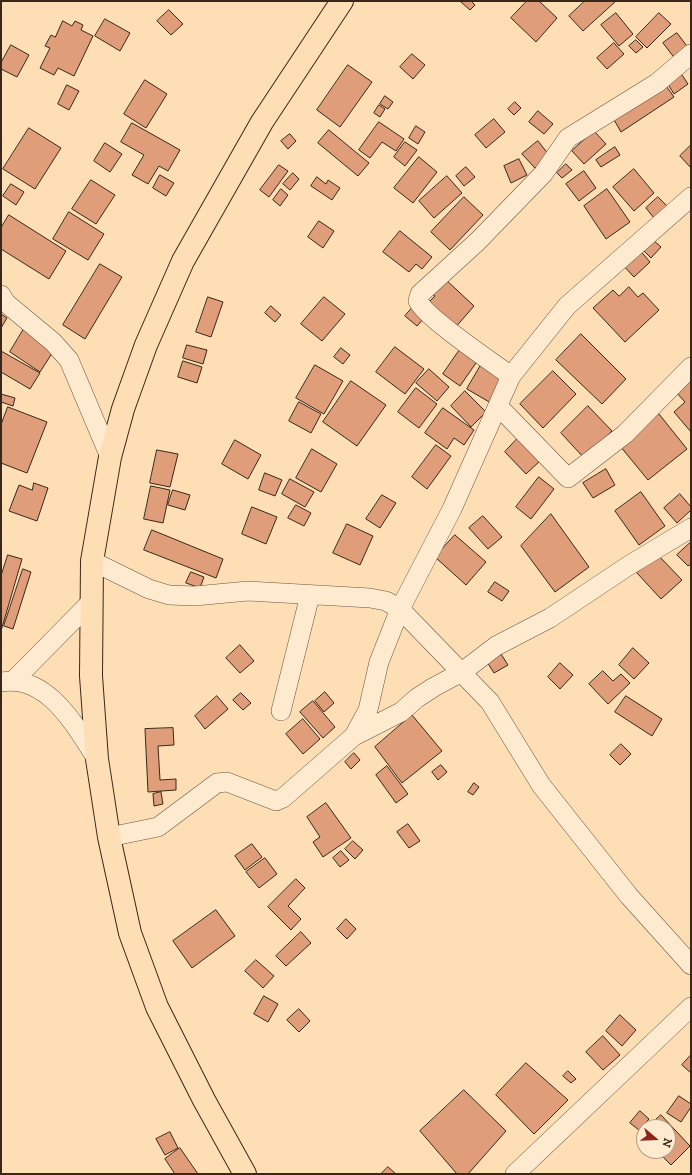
<!DOCTYPE html>
<html>
<head>
<meta charset="utf-8">
<style>
	body { margin:0 }
	#map { position:relative; width:692px; height:1175px; overflow:hidden; background:#fedfb5; font-family:"IM FELL DW Pica",serif }
	canvas { display:block }
	.frame { position:absolute; inset:0; border:2px solid #38271a; pointer-events:none }
	.north { position:absolute; left:636px; top:1119px; width:40px; height:40px; box-sizing:border-box; background:#feeacf; border:1px solid #af9c87; border-radius:50%; rotate:109deg; font-size:11px; font-weight:700; line-height:16px; text-align:center; color:#38271a }
	.north::after { content:''; display:block; margin:auto; width:14px; height:18px; background:#8f2418; clip-path:polygon(50% 0,100% 100%,50% 72%,0 100%) }
</style>
</head>
<body>
<div id="map">
<canvas width="692" height="1175"></canvas>
<div class="frame"></div>
<div class="north">N</div>
</div>
<script>
const ctx = document.querySelector('canvas').getContext('2d');
ctx.lineJoin = 'round';
function fill(path, color) { ctx.fillStyle = color; ctx.fill(path, 'evenodd'); }
function stroke(path, color, width, dash) { ctx.strokeStyle = color; ctx.lineWidth = width; ctx.lineCap = dash ? 'butt' : 'round'; ctx.setLineDash(dash || []); ctx.stroke(path); }
const building = new Path2D(`
	M462,1H471L475,5L470,10L461,2Z
	M527,1H539L557,18L536,42L511,18Z
	M585,1H616L583,31L569,16Z
	M169,10L183,24L171,35L157,21Z
	M616,13L633,34L619,46L601,25Z
	M659,13L671,24L647,48L636,37Z
	M105,19L130,33L120,51L95,36Z
	M63,21L72,26L75,21L83,25L81,30L93,36L74,76L58,68L54,75L40,68L50,48L45,46L51,35L55,37Z
	M677,33L690,50L676,60L663,43Z
	M636,40L643,47L636,53L629,46Z
	M614,43L624,54L607,69L597,58Z
	M11,45L29,55L17,77L1,69V63Z
	M412,54L425,65L413,79L400,67Z
	M348,65L372,82L340,127L317,110Z
	M680,72L688,84L674,94L666,81Z
	M145,80L167,94L146,128L124,114Z
	M664,83L674,97L621,132L613,118Z
	M67,85L79,91L69,110L58,104Z
	M385,96L393,102L388,109L380,104Z
	M515,102L521,108L514,115L508,109Z
	M379,105L385,109L380,117L374,113Z
	M538,111L553,124L544,134L529,122Z
	M494,119L505,132L486,148L475,135Z
	M379,122L404,139L396,151L382,142L370,158L359,150Z
	M132,123L180,150L168,171L159,166L148,184L132,175L144,155L121,142Z
	M416,126L425,132L418,144L409,138Z
	M29,128L61,148L35,189L3,169Z
	M329,130L369,163L358,176L318,143Z
	M594,131L606,144L584,164L572,151Z
	M290,134L296,141L288,149L281,141Z
	M538,141L549,155L535,168L522,154Z
	M405,142L417,150L405,166L394,157Z
	M105,143L122,154L110,172L94,161Z
	M691,145V168L680,156Z
	M615,147L620,155L601,167L596,160Z
	M419,157L437,172L413,203L394,188Z
	M519,159L527,175L511,183L504,166Z
	M566,164L572,170L562,178L557,173Z
	M279,165L288,171L269,197L260,190Z
	M466,167L475,177L464,186L456,176Z
	M634,169L654,193L634,211L613,187Z
	M584,171L596,188L579,201L566,184Z
	M293,173L299,179L290,190L283,184Z
	M160,175L174,183L166,196L153,188Z
	M447,176L462,193L434,218L419,201Z
	M317,177L326,184L328,180L340,188L332,200L311,186Z
	M91,180L115,195L96,224L72,209Z
	M11,184L24,192L16,205L3,196Z
	M281,189L288,195L280,206L273,200Z
	M607,189L630,222L606,239L584,206Z
	M464,197L483,215L450,250L431,232Z
	M658,197L667,206L654,218L646,208Z
	M69,212L104,234L88,260L53,239Z
	M9,215L66,251L49,279L1,249V228Z
	M319,221L334,231L323,248L308,237Z
	M400,231L432,257L422,269L416,264L409,272L383,252Z
	M652,239L661,247L651,258L642,249Z
	M638,248L650,262L634,277L621,263Z
	M100,264L122,277L85,339L63,325Z
	M444,278L474,306L454,329L427,304L435,296L431,293Z
	M629,287L638,297L643,293L659,310L625,342L593,308L613,290L619,296Z
	M208,297L223,302L211,337L196,332Z
	M324,297L345,314L322,341L301,324Z
	M271,306L281,315L275,322L265,313Z
	M414,306L426,316L417,326L405,316Z
	M1,314L7,318L1,328Z
	M25,327L56,347L40,372L10,352Z
	M581,334L626,379L602,404L556,360Z
	M187,345L207,350L203,364L183,358Z
	M395,347L424,369L405,394L376,372Z
	M341,348L350,355L343,364L334,357Z
	M461,348L478,360L460,386L443,374Z
	M1,351L40,373L30,389L1,372Z
	M183,361L202,367L197,383L178,377Z
	M315,365L343,381L324,414L296,398Z
	M481,365L505,379L491,403L467,389Z
	M429,369L449,387L437,401L416,383Z
	M553,371L576,394L543,428L520,404Z
	M691,376V432L674,412L685,402L675,391Z
	M351,381L386,405L357,446L323,422Z
	M416,388L437,404L419,428L398,412Z
	M465,391L486,412L471,427L451,406Z
	M1,394L15,398L13,406L1,402Z
	M299,402L321,414L311,433L289,421Z
	M588,406L612,431L584,458L561,433Z
	M8,407L47,422L27,473L1,463V425Z
	M443,408L474,430L464,445L454,438L447,449L425,433Z
	M659,414L687,449L648,480L620,446Z
	M518,438L541,460L526,474L505,452Z
	M235,440L261,455L248,479L222,464Z
	M436,445L451,456L427,489L412,477Z
	M312,449L337,464L321,492L296,478Z
	M157,450L178,454L170,487L150,483Z
	M606,469L615,485L593,498L583,483Z
	M265,473L282,480L275,496L259,490Z
	M539,477L554,489L531,519L516,507Z
	M290,479L314,492L305,507L282,494Z
	M34,483L48,488L37,521L9,511L19,485L32,490Z
	M151,486L170,490L163,523L144,519Z
	M173,490L190,495L185,510L168,505Z
	M641,492L665,526L639,545L615,511Z
	M680,494L691,507V510L677,523L664,508Z
	M382,495L396,503L380,528L366,519Z
	M296,505L311,513L304,526L288,518Z
	M252,507L277,517L266,544L242,534Z
	M551,514L589,567L555,592L521,546Z
	M483,516L502,537L488,549L469,528Z
	M347,524L373,536L360,565L333,553Z
	M152,530L223,559L216,578L144,550Z
	M455,535L486,562L466,585L435,557Z
	M691,542V564L688,566L677,555Z
	M657,554L682,580L661,599L637,573Z
	M8,555L22,559L1,631V576Z
	M23,569L31,572L13,629L4,626Z
	M191,572L204,577L200,588L186,583Z
	M495,582L509,591L502,601L488,592Z
	M240,645L254,661L240,673L226,658Z
	M633,648L649,663L634,679L619,665Z
	M501,654L508,665L494,673L487,662Z
	M560,663L573,675L560,689L548,677Z
	M603,671L613,681L621,674L630,683L608,704L589,684Z
	M325,692L334,703L324,712L315,701Z
	M241,693L251,703L243,710L233,700Z
	M217,696L228,709L205,729L195,716Z
	M626,696L662,719L652,736L615,712Z
	M313,701L335,727L323,738L300,712Z
	M412,715L442,751L402,783L375,747Z
	M303,719L320,739L303,754L286,734Z
	M173,728L174,745L158,746L160,780L176,779V790L148,792L145,729Z
	M621,744L631,754L620,765L610,755Z
	M354,753L360,760L351,769L345,762Z
	M441,765L447,772L438,780L432,772Z
	M387,766L408,794L396,803L376,775Z
	M474,783L479,787L473,795L468,792Z
	M161,792L163,804L154,806L153,794Z
	M326,803L351,838L323,857L313,842L320,837L307,817Z
	M408,824L420,841L409,848L397,832Z
	M353,841L363,850L355,859L345,849Z
	M252,844L262,857L245,870L235,856Z
	M341,851L349,860L340,867L333,858Z
	M265,858L277,874L259,888L246,872Z
	M296,879L305,888L288,906L301,919L291,930L268,907Z
	M216,910L235,936L192,968L173,941Z
	M346,919L356,929L347,939L337,929Z
	M301,932L311,943L286,966L276,956Z
	M256,960L274,976L263,988L245,971Z
	M264,996L278,1004L268,1022L254,1014Z
	M299,1009L310,1021L299,1032L287,1020Z
	M620,1015L636,1030L622,1046L606,1031Z
	M603,1036L620,1055L603,1070L586,1052Z
	M691,1055V1073L682,1065Z
	M526,1063L568,1100L534,1134L496,1095Z
	M568,1071L576,1079L571,1083L563,1076Z
	M464,1090L506,1131L468,1174H457L420,1131Z
	M679,1096L691,1104V1107L681,1122L667,1113Z
	M640,1111L649,1119L639,1130L630,1123Z
	M661,1115L690,1146L671,1165L657,1151H668V1127H648Z
	M170,1132L178,1148L165,1155L156,1139Z
	M180,1148L198,1174H175L165,1159Z
	M388,1167L396,1174H381Z`);
fill(building, '#e09d79');
stroke(building, '#38271a', 1);
const minor = new Path2D(`
	M1,295L6,303L53,342L69,360L110,457
	M511,376C492,362 426,318 418,301L420,294L478,241L543,174L568,138L657,83L691,54
	M499,407L568,478L625,434L691,367
	M92,561L149,589L169,595L195,596L248,591L370,598L386,601L400,609L490,702L541,785L629,896L691,965
	M15,679L91,602
	M1,682C48,674 75,726 97,759
	M281,711L310,595
	M354,736L368,710L379,662L400,609L452,509L511,376L567,306L691,197
	M109,837L158,827L217,783L227,782L276,801L283,798L354,736L401,712L417,698L434,687L462,672L496,646L550,618L628,566L691,528
	M515,1174L691,1007`);
const trunk = new Path2D(`
	M245,1174L204,1100L157,1007L130,933L109,837L97,759L91,676L92,561L110,457L123,409L146,345L183,261L262,122L342,1`);
stroke(minor, '#6a5541', 20);
stroke(trunk, '#38271a', 24);
stroke(minor, '#feeacf', 19);
stroke(trunk, '#fedfb5', 22);
</script>
</body>
</html>
